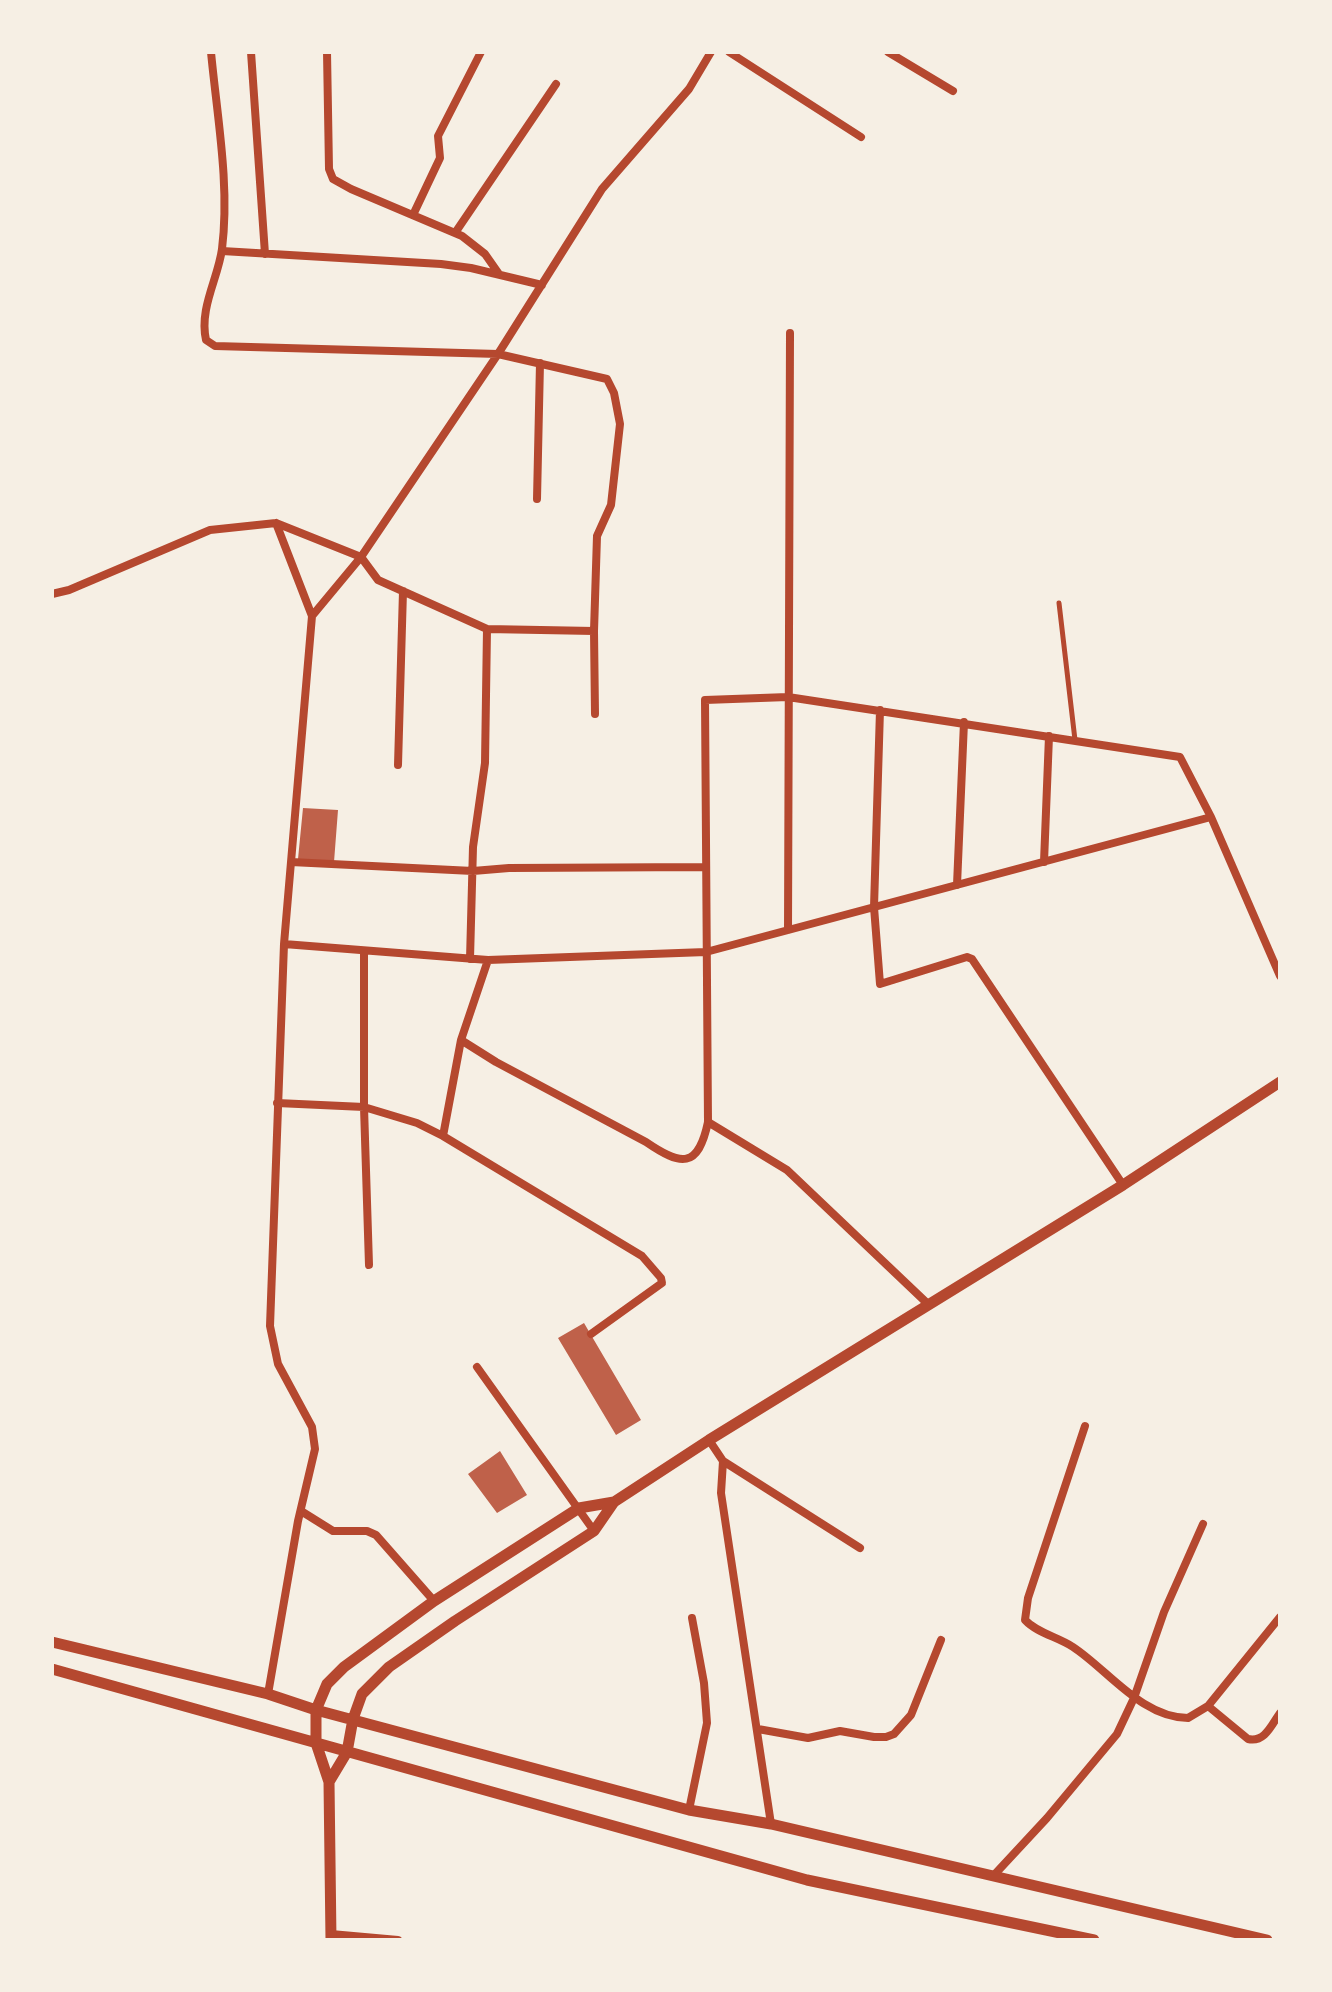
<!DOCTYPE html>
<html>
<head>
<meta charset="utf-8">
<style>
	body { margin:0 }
	#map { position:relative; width:1332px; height:1992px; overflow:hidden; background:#f6efe4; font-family:"Noto Sans",sans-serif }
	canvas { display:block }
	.frame { position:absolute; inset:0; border:54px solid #f6efe4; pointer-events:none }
</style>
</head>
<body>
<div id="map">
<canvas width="1332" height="1992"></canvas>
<div class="frame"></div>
</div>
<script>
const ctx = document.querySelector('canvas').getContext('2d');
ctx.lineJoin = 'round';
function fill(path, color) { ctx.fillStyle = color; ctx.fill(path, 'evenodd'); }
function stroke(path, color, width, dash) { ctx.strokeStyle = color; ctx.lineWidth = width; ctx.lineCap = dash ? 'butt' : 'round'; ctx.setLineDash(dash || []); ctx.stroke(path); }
fill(new Path2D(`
	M303,808L338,810L334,862L298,859Z
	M584,1323L641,1420L616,1435L558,1338Z
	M500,1451L527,1495L497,1513L468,1474Z`), '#bf614a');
stroke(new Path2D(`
	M1059,603L1075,740`), '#b5482f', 5);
stroke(new Path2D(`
	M251,52L265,254
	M327,52L329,169L333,179L351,189L462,236L485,254L499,274
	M711,52L689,89L602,189L498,354L361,557L312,616L284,944L488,960L706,952L1211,817L1280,976
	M729,52L861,137
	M888,52L953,91
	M413,215L440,158L438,136L481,52
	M455,233L556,84
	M222,251L441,264L471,268L542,285
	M537,499L540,363
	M276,523L312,616
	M52,594L69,590L210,530L276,523L361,557L378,580L487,629L594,631L597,536L611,505L620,424L614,393L607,379L498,354L215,346L206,340C199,308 218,279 222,249C230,185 217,116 211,52
	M594,631L595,714
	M880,710L874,907L880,984L967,957L972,959L1123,1185
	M398,765L403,591
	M291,862L473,871L509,868L705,867
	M1044,862L1049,736
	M957,885L964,722
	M788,930L790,333
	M364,951V1107L369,1265
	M470,959L473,847L485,763L487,629
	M488,960L461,1040L496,1062L646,1142C681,1166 698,1169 708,1122L705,700L788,697L1180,757L1211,817
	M277,1103L364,1107L417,1123L443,1136L642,1256L661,1278L662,1283L591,1334
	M708,1122L787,1170L929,1305
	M443,1136L461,1040
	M477,1367L594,1531
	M1085,1426L1028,1598L1025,1620C1037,1633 1058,1637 1073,1647C1108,1670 1142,1718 1188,1718L1208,1706L1280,1617
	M709,1440L723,1461L860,1548
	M723,1461L721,1493L771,1824
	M301,1511L333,1531H367L376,1535L434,1601
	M268,1694L298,1521L315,1449L312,1427L278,1364L270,1326L284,944
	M1208,1706L1248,1739C1265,1743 1272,1724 1280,1713
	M758,1729L808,1738L840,1731L874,1737H886L894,1734L911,1715L941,1640
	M689,1810L707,1723L704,1683L692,1618
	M995,1874L1047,1818L1117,1734L1134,1698L1164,1612L1203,1524
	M331,1934L398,1940`), '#b5482f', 8);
stroke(new Path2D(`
	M52,1642L268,1694L316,1710L689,1810L771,1824L1267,1940
	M52,1669L807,1880L1094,1940
	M329,1782L347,1752L353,1719L362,1694L389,1667L455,1621L594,1531L614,1502L709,1440L1123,1185L1280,1082
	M331,1940L329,1782L316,1743V1710L327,1684L344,1667L434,1601L579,1508L614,1502`), '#b5482f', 11);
</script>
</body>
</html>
